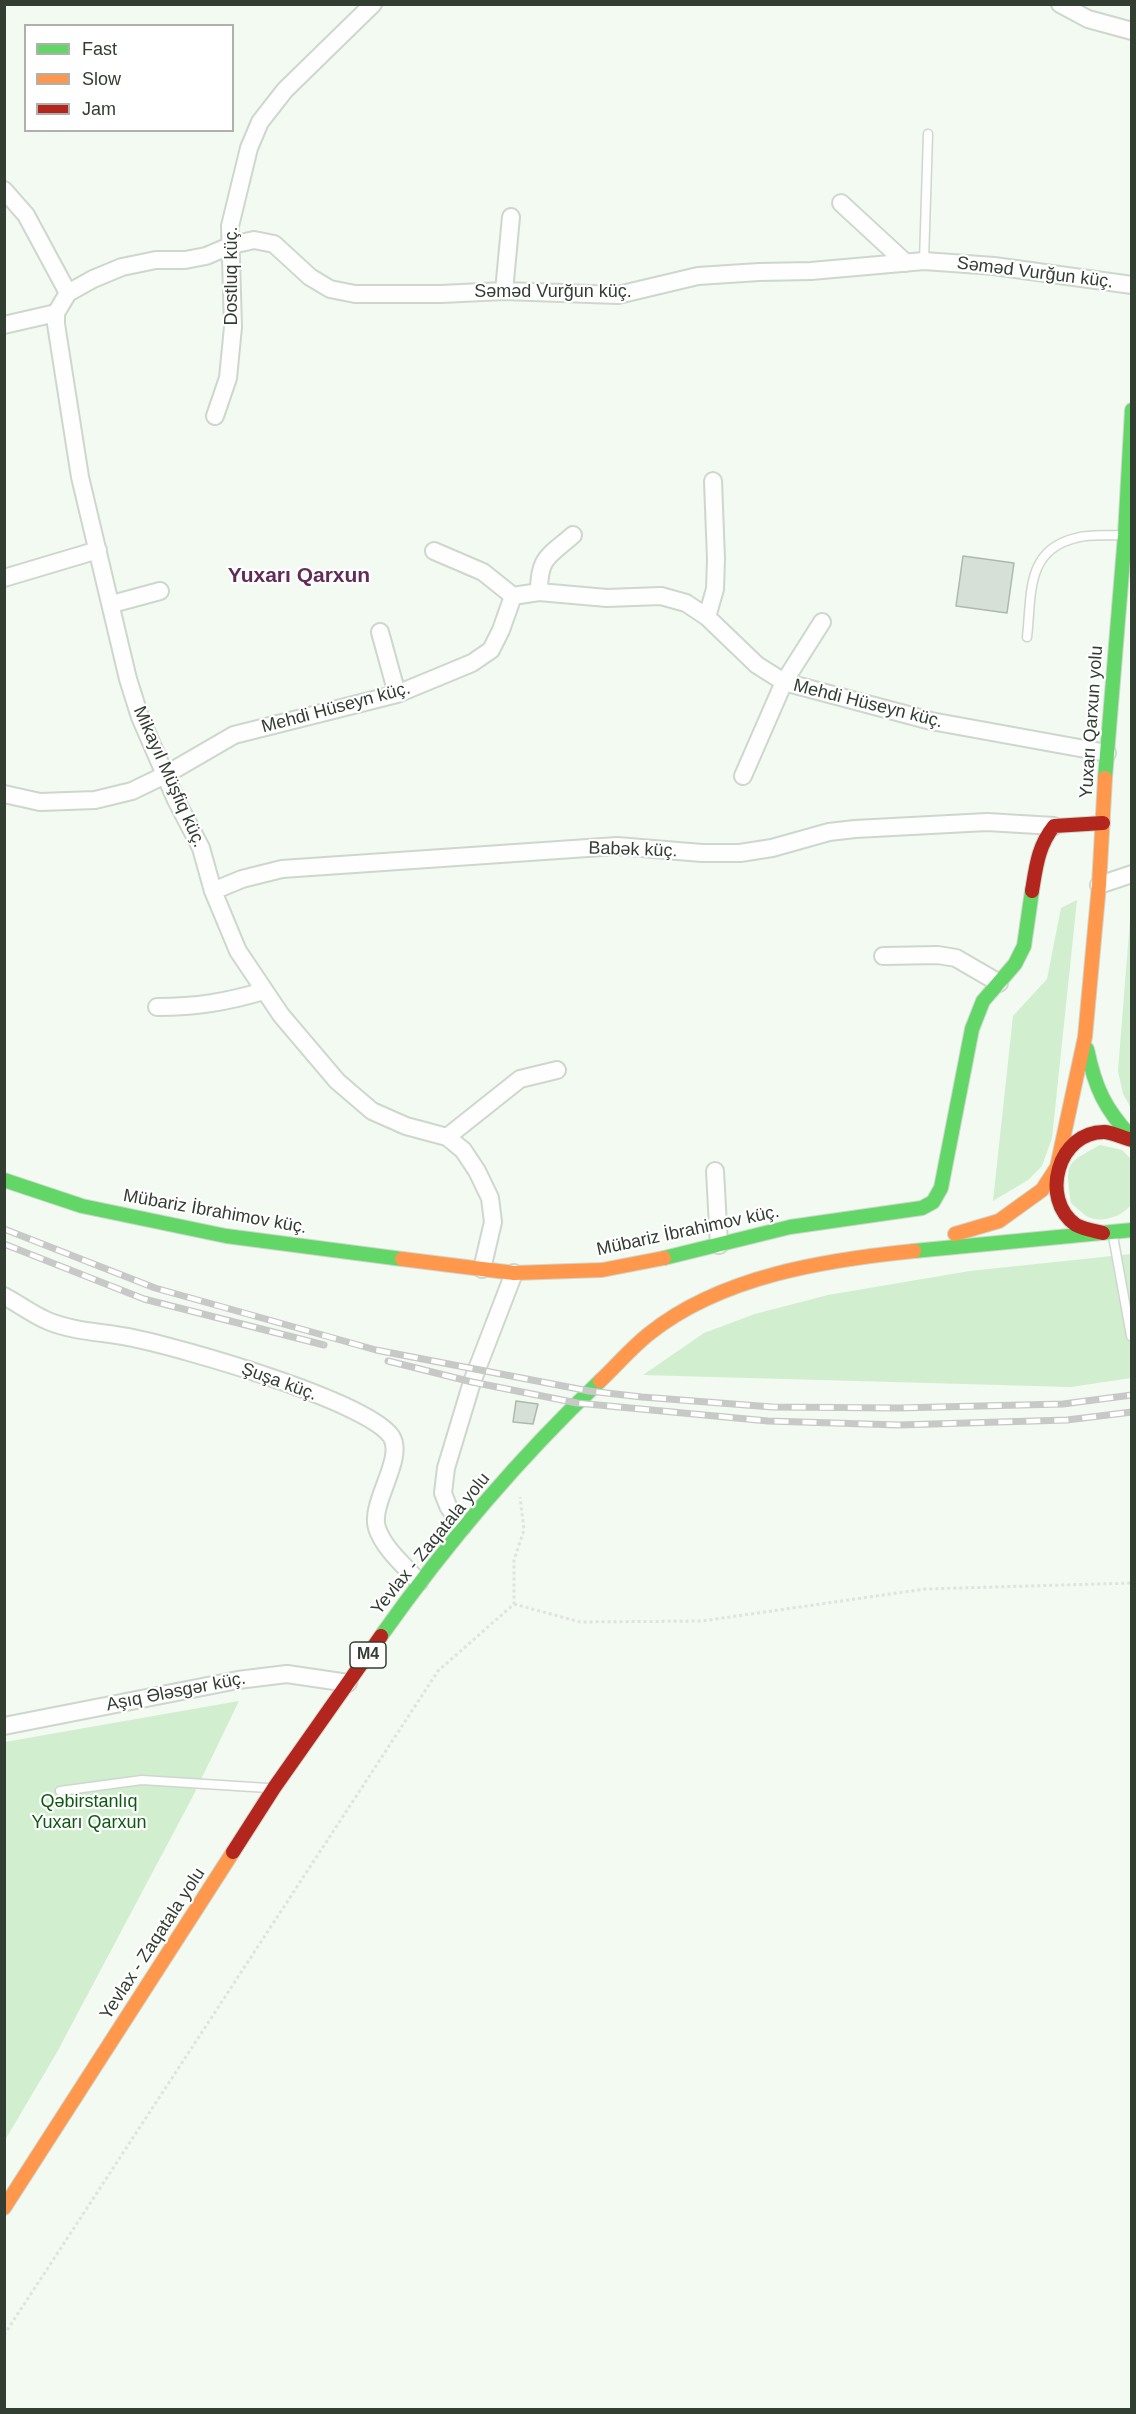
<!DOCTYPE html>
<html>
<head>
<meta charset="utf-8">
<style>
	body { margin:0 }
	#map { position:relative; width:1136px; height:2414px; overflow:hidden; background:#f2faf1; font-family:Helvetica,sans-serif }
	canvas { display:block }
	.frame { position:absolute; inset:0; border:6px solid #333e33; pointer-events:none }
	.legend { position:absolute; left:24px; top:24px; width:210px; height:108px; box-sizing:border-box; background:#fff; border:2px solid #adb2ad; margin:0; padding:8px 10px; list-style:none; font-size:18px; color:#333e33 }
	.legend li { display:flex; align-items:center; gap:12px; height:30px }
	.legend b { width:30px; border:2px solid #adb2ad }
</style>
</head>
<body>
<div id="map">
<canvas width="1136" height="2414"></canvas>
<div class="frame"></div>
<ul class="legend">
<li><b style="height:8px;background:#63d668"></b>Fast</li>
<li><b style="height:8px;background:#ff974d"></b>Slow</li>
<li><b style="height:8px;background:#b3261e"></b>Jam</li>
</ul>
</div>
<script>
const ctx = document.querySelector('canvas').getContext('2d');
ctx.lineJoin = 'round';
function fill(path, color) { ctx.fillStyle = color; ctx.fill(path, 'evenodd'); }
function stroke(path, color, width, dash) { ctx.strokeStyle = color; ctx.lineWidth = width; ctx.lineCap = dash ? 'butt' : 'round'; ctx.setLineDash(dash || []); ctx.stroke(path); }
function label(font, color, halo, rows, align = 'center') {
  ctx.font = font + ' Helvetica,sans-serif'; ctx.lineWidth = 4.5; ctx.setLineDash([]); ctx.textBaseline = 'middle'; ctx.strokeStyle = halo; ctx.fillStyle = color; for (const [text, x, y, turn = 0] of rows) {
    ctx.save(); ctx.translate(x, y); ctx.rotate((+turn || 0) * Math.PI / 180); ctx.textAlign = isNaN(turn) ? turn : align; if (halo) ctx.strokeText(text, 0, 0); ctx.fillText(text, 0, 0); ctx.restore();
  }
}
fill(new Path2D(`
	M1077,900L1052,1138L1042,1166L1028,1180L993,1201L1013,1016L1047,979L1061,908Z
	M1131,908V1108L1123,1094L1118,1071Z
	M1100,1145L1122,1150L1131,1159V1205C1121,1217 1101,1224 1086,1216C1081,1212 1076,1207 1071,1203C1066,1162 1064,1165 1100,1145Z
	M1131,1254V1378L1071,1387L643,1375L704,1333L755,1314L828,1295L970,1271Z
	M239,1701L192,1798L56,2054L5,2140V1742Z`), '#d1eecf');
const building = new Path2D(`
	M963,556L1014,563L1007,613L956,606Z
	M516,1401L538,1404L533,1424L513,1422Z`);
fill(building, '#d7e0d6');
stroke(building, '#afb8ae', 1.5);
const lane = new Path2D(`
	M924,261L928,134
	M1027,637C1032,595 1025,550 1076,538C1089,534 1105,536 1118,535
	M1113,1236L1131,1336
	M60,1791L142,1780L268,1788`);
const street = new Path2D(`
	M1060,4L1088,19L1132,31
	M4,190L26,215L68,293L56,313V324L80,477L128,679L140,717L176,800L201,848L213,891L238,951L281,1015L337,1081L372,1111L406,1126L447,1137L463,1150L477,1171L490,1198L493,1222L482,1269
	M841,203L906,263
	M504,291L511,217
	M68,293L93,279L122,267L156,260H185L206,256L232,245L254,240L274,244L310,277L330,289L355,294H441L504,291L618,295L698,276L759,272L811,271L924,261L994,266L1132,285
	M4,325L56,313
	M215,416L228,378L233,327L230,226L249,148L260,122L285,90L373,4
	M434,551L483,572L513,596
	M4,578L98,550
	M539,592C539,557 548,557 573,535
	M112,604L160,591
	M707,617L715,589L716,559L713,481
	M380,632L397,694
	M743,776L784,682L822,622
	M4,794L40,802L95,800L132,791L165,775L234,735L397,694L472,663L491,650L501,630L513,596L539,592L607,598L661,596L686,603L707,617L757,665L784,682L931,721L1107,753
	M1099,885L1132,874
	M213,891L242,879L282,869L617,846L702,853H740L772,848L829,832L855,829L987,822L1054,826
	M883,956L938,955L956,958L999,983
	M157,1007C197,1007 226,1002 264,991
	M447,1137L520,1079L557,1070
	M715,1171L719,1245
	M4,1296C19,1304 33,1315 48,1321C74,1332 105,1332 133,1338C181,1348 365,1400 391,1436C406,1458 369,1503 377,1528C384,1549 405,1566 419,1582
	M462,1527L448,1506L443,1493L446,1468L472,1382L514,1273
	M4,1726L238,1680L287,1674L348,1683`);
const fast = new Path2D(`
	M1105,778L1125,535L1132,410
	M1087,1049C1095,1088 1105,1109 1132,1138
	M4,1180L82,1206L226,1236L402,1259
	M914,1251L1132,1230
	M664,1258L790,1227L922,1208L933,1202L941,1188L972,1029L983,1001L1015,964L1024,946L1032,891
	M381,1636C446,1544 518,1459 600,1381`);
const slow = new Path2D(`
	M955,1234L999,1221L1042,1190L1057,1167L1085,1037L1099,885L1105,778
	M402,1259L514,1273L602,1270L664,1258
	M600,1381C617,1365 632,1347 650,1333C722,1276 825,1260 914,1251
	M4,2208L233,1852`);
const jam = new Path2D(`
	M1032,891C1036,867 1038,846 1054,826L1103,823
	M1103,1233C1095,1231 1083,1229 1076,1225C1039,1199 1058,1131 1105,1132C1113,1133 1124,1138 1132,1140
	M233,1852L274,1788L381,1636`);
stroke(lane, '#ced7cd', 11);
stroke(street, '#ced7cd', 20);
stroke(fast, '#ced7cd', 16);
stroke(slow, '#ced7cd', 16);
stroke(jam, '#ced7cd', 16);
stroke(new Path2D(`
	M514,1604L580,1622L702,1621L925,1589L1132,1583
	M4,2335L438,1671L514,1604V1560L524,1530L520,1497`), '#e0e3e0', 3, [3, 3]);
stroke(lane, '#fdfefd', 8);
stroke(street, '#fdfefd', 16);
stroke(fast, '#63d668', 14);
stroke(slow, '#ff974d', 14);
stroke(jam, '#b3261e', 14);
const rail = new Path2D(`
	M4,1229L155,1288L376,1350L589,1391L642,1397L772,1407L898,1408L1063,1404L1132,1395
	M4,1244L144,1299L324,1345
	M388,1361L472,1382L577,1403L768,1421L899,1425L1067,1420L1132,1412`);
stroke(rail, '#c7c9c6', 7);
stroke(rail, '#fff', 4.5, [14]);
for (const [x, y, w] of [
	[368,1655,36]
]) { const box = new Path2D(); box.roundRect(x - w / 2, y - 13, w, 26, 4.5); ctx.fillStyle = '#fff'; ctx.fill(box); stroke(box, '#333e33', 1.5); }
label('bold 16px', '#333e33', null, [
	["M4",368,1655]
]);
label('18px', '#333e33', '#fff', [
	["Səməd Vurğun küç.",1035,273,7],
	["Dostluq küç.",232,276,-90],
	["Səməd Vurğun küç.",553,292],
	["Mehdi Hüseyn küç.",868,704,14],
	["Mehdi Hüseyn küç.",336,708,-15],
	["Yuxarı Qarxun yolu",1092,722,-86],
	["Mikayıl Müşfiq küç.",169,777,66],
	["Babək küç.",633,850,2],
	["Mübariz İbrahimov küç.",215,1212,10],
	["Mübariz İbrahimov küç.",688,1231,-12],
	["Şuşa küç.",279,1382,20],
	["Yevlax - Zaqatala yolu",431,1544,-51],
	["Aşıq Ələsgər küç.",176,1692,-11],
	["Yevlax - Zaqatala yolu",153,1944,-57]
]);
label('18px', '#0c5a11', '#fff', [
	["Qəbirstanlıq",89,1802],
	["Yuxarı Qarxun",89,1823]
]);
label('bold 21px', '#632c58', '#fff', [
	["Yuxarı Qarxun",299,576]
]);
</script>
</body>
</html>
